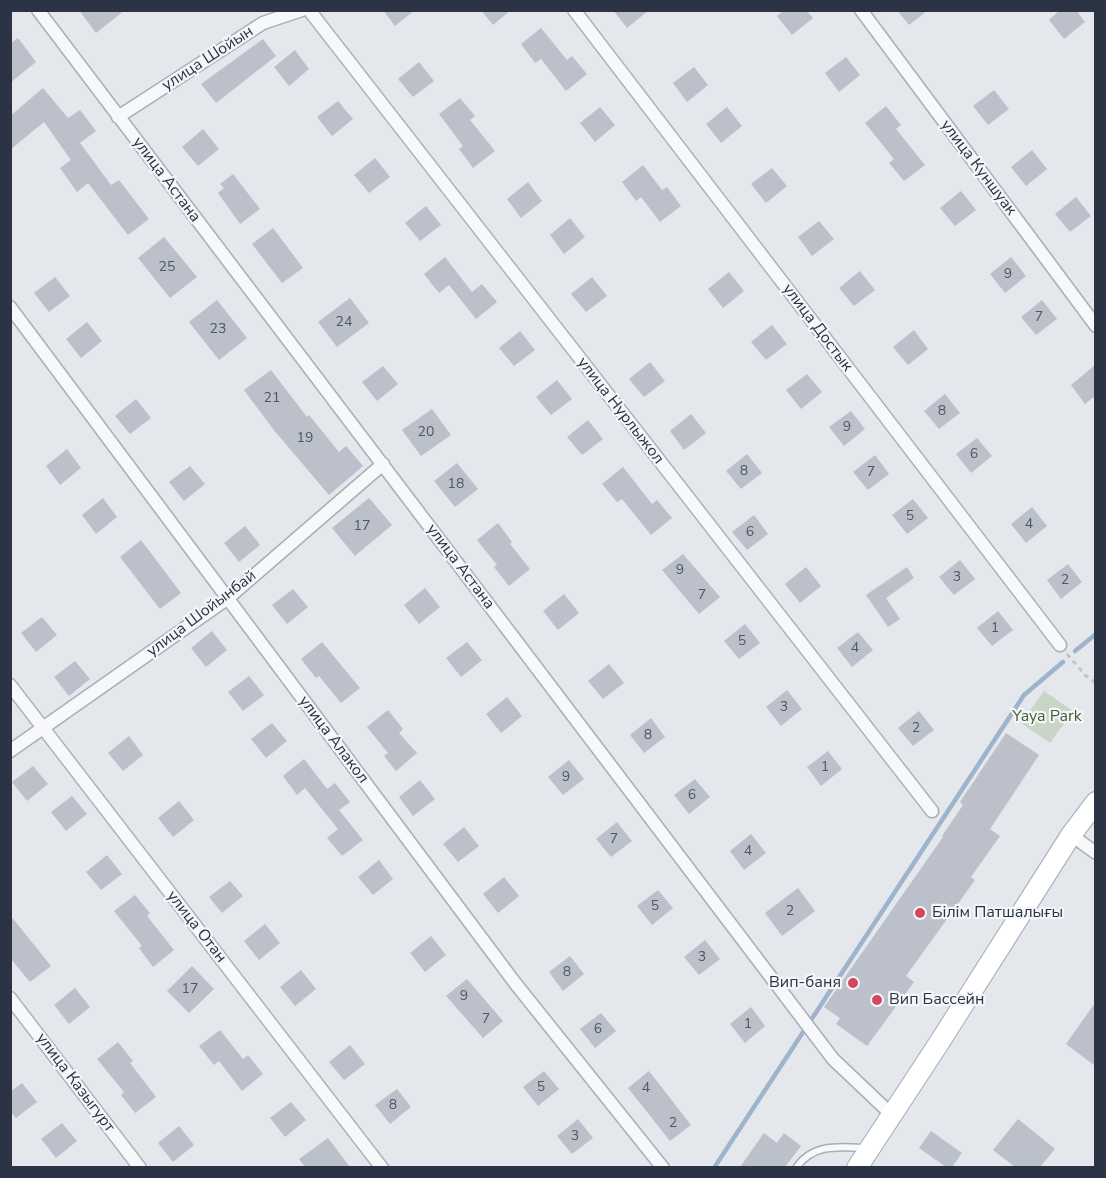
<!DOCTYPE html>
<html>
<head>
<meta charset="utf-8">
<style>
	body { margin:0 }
	#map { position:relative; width:1106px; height:1178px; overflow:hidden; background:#e4e7ec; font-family:"Nunito Sans",sans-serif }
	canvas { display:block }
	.frame { position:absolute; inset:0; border:12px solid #2b3445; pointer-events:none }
</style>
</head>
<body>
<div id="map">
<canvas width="1106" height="1178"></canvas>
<div class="frame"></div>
</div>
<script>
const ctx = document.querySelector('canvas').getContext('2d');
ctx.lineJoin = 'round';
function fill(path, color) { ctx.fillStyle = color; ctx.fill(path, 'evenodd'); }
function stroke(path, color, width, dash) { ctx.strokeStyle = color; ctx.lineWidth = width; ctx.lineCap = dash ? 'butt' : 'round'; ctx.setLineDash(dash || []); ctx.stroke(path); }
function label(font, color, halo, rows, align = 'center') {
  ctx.font = font + ' "Nunito Sans",sans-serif'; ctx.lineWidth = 4.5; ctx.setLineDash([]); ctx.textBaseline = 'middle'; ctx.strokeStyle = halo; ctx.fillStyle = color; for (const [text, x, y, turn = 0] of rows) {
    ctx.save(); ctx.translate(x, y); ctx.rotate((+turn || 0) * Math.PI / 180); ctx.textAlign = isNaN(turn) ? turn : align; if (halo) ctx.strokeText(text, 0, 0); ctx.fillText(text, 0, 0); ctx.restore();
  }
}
fill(new Path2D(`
	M1044,691L1073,711L1050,743L1021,723Z`), '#c9d6c5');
stroke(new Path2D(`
	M1075,651L1096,634
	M714,1168L1024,695L1063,662`), '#9fb4cc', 4.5);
fill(new Path2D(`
	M79,10H125L96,33Z
	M383,10H415L395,26Z
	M481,10H511L493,25Z
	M613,10H649L627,28Z
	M784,10H806L813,18L792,35L777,16Z
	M897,10H928L909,25Z
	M1060,10H1076L1085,22L1064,39L1049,20Z
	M541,28L567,60L572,56L587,74L566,91L541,59L535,63L521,44Z
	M18,38L36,62L10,83V44Z
	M263,39L276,56L216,103L201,84Z
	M295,50L309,69L289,86L274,67Z
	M846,57L860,75L839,92L825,73Z
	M419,62L434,81L413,97L398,79Z
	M694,67L708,85L687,102L673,83Z
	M43,88L68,118L80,110L96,131L80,143L111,185L119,180L149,219L128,235L88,183L77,192L60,168L71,160L44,122L10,150V116Z
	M994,90L1009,109L988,125L973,106Z
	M460,98L475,116L470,120L495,151L473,168L459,149L463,146L439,114Z
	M338,101L353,119L332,136L317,117Z
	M886,106L901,125L896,129L925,165L904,181L889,163L894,159L865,123Z
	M600,107L615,125L595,142L580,123Z
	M727,107L742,126L721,143L706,124Z
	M203,129L219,149L198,166L182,147Z
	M1032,150L1047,169L1026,186L1011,167Z
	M375,158L390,177L369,193L354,175Z
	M643,165L662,190L667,187L681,206L660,222L641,197L636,201L622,182Z
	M772,168L787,186L766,203L751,184Z
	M233,174L260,209L240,224L218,193L224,188L220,184Z
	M528,182L542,201L521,218L507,199Z
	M961,191L976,210L955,226L940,208Z
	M1076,197L1091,216L1070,232L1055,214Z
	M426,206L441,225L420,241L405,223Z
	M570,218L585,237L564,254L550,235Z
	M819,221L834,239L812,256L798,237Z
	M273,228L303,268L282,283L252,244Z
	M164,237L197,277L170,298L138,258Z
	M445,257L472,292L482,284L497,302L476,319L449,285L439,293L424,274Z
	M1011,257L1026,276L1005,293L990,274Z
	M860,271L875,290L854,306L839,288Z
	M729,272L744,291L723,308L708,289Z
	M55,277L70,296L49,312L34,293Z
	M592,277L607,296L586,312L571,294Z
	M350,298L369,323L337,347L318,322Z
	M217,300L247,338L219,360L189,322Z
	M1042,300L1057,319L1036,335L1021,317Z
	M87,322L102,341L81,358L66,339Z
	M772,325L787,344L766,360L751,342Z
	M914,330L928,349L908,365L893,347Z
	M520,331L535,350L514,366L499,348Z
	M650,362L665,381L644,397L629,379Z
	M1095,365V396L1085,404L1071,385Z
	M383,366L398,384L377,401L362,382Z
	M271,370L307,417L309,415L339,452L346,446L363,466L329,495L273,429L244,390Z
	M807,374L822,392L801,409L786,390Z
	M557,380L572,399L551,415L536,397Z
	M945,394L960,413L939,429L924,411Z
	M136,399L151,418L130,434L115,416Z
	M432,409L451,435L421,456L402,430Z
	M851,411L865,429L844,446L829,427Z
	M691,414L706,433L684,450L670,431Z
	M588,420L603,439L582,455L567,437Z
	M977,438L992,456L971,473L956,454Z
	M67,449L81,468L60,485L46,466Z
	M747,454L762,473L741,489L726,471Z
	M875,455L889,474L868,490L853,472Z
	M457,463L478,489L455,507L434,481Z
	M190,466L205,484L184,501L169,482Z
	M623,467L652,504L657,500L672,518L651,535L622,499L617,502L602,484Z
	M103,498L117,517L96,534L82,515Z
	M369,498L392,525L355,556L332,528Z
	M913,499L928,518L907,534L892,515Z
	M1032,507L1047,526L1026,543L1011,524Z
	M754,515L768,534L747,550L732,532Z
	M498,523L512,542L510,544L530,569L509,586L494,567L497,565L477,540Z
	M245,526L260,545L239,562L224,543Z
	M141,540L181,593L160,609L120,557Z
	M683,554L720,597L699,614L662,570Z
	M960,560L975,579L954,595L939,577Z
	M1068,564L1082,582L1061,599L1047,580Z
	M806,567L821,586L800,603L785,584Z
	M907,567L914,578L886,598L900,619L888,627L866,595Z
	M425,588L440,607L419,624L404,605Z
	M293,589L308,607L287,624L272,605Z
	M564,594L579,613L558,630L543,611Z
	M998,611L1013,630L992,646L977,628Z
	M42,617L57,635L36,652L21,633Z
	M745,624L760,643L739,659L724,641Z
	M212,631L227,650L206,667L191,648Z
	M858,632L873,650L852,667L837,648Z
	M322,642L360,688L341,703L319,676L316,678L301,659Z
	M467,642L482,660L461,677L446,658Z
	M75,661L90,679L69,696L54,677Z
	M609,664L624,683L603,699L588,681Z
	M249,676L264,695L243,711L228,692Z
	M787,690L802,709L781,726L766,707Z
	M507,697L522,716L501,733L486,714Z
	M388,710L403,729L399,733L417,753L396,771L384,756L388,753L367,727Z
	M919,711L934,730L913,746L898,728Z
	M651,718L665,737L644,753L630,735Z
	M272,723L287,741L266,758L251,739Z
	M1006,733L1039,755L990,829L1000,836L971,877L975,880L906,976L914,982L867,1046L836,1024L840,1018L824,1007L943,837L942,836L963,805L960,802Z
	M129,736L143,755L123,771L108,753Z
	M828,751L842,769L821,786L807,767Z
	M304,759L327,789L335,783L350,802L339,810L363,840L342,856L327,838L338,829L305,788L297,795L283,776Z
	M569,760L584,779L563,795L548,777Z
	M33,766L48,784L27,801L12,782Z
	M695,779L710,797L689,814L674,795Z
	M420,780L435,799L413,816L399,797Z
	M72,796L87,814L66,831L51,812Z
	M179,801L194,820L173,837L158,818Z
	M617,822L632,841L611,857L596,839Z
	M464,827L479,846L458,862L443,844Z
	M751,834L766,853L744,870L730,851Z
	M107,855L122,874L101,890L86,872Z
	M379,860L393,879L373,895L358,877Z
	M504,877L519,896L498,913L483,894Z
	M230,881L243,896L222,913L209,897Z
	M798,888L815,911L782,936L765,913Z
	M658,890L673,908L652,925L637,906Z
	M135,895L150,913L147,916L174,950L153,967L139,948L142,946L114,911Z
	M10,915L51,966L30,982L10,958Z
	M265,924L280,943L259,960L244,941Z
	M431,936L446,955L425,972L410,953Z
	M705,940L720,959L699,975L684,957Z
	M570,956L584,974L563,991L549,972Z
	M192,966L214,989L189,1013L167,991Z
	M301,970L316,989L295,1006L280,987Z
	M467,979L503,1021L483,1038L446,996Z
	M75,988L90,1007L69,1024L54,1005Z
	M1095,1003V1066L1066,1044Z
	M751,1007L765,1026L745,1043L730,1024Z
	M601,1013L616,1031L595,1048L580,1029Z
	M220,1030L243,1059L248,1055L263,1074L242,1091L219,1061L214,1065L199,1046Z
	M118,1042L133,1061L130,1063L156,1097L135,1113L121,1095L124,1092L97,1059Z
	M350,1045L365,1064L344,1080L329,1062Z
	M544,1071L559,1089L538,1106L523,1087Z
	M649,1071L691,1125L670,1141L628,1088Z
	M22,1083L37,1102L16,1118L10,1111V1092Z
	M397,1089L411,1107L390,1124L375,1105Z
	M291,1102L306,1120L285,1137L270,1118Z
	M578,1119L593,1138L572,1154L557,1136Z
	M1018,1119L1055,1149L1040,1167H1015L993,1150Z
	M62,1123L77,1141L56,1158L41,1139Z
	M179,1126L194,1145L173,1162L158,1143Z
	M931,1131L962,1153L952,1167H946L919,1148Z
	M764,1133L777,1143L784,1133L801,1146L785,1167H740Z
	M328,1138L350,1167H305L299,1159Z`), '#bbc0ca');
const service = new Path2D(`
	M796,1168C813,1143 839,1147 866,1148`);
const minor = new Path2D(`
	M38,10L833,1059L892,1115
	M309,10L932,811
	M574,10L1060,645
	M861,10L1096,326
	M118,117L263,23L302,10
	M10,307L515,983L663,1168
	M10,685L382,1168
	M10,751L228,598L383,464
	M1071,835L1096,853
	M10,998L140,1168`);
const primary = new Path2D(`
	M857,1168L939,1043L1071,835L1096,802`);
stroke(service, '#a9aeb7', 9);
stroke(minor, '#a9aeb7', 15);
stroke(primary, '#a3abb8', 22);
stroke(new Path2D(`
	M1067,654L1086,676L1096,683`), '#c2c5cb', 3, [4.5, 4.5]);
stroke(service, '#f7f8fa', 6);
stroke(minor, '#f7f8fa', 12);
stroke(primary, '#fff', 20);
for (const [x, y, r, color] of [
	[920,913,6,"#d1495b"],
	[853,983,6,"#d1495b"],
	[877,1000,6,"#d1495b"]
]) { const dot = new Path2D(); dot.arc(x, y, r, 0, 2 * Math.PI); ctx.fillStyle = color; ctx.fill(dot); stroke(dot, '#f4f6f9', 2); }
label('14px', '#4f5766', null, [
	["25",167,268],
	["9",1008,275],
	["7",1039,318],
	["24",344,323],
	["23",218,330],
	["21",272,399],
	["8",942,412],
	["9",847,428],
	["20",426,433],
	["19",305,439],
	["6",974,455],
	["8",744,472],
	["7",871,473],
	["18",456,485],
	["5",910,517],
	["4",1029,525],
	["17",362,527],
	["6",750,533],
	["9",680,571],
	["3",957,578],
	["2",1065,581],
	["7",702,596],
	["1",995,629],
	["5",742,642],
	["4",855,649],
	["3",784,708],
	["2",916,729],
	["8",648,736],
	["1",825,768],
	["9",566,778],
	["6",692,796],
	["7",614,840],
	["4",748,852],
	["5",655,907],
	["2",790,912],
	["3",702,958],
	["8",567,973],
	["17",190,990],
	["9",464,997],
	["7",486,1020],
	["1",748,1025],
	["6",598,1030],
	["5",541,1088],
	["4",646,1089],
	["8",393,1106],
	["2",673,1124],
	["3",575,1137]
]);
label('16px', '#2b3445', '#f4f6f9', [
	["улица Шойын",208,59,-33],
	["улица Куншуак",978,168,53],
	["улица Астана",166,180,53],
	["улица Достык",817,328,53],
	["улица Нурлыжол",620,411,52],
	["улица Астана",460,567,53],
	["улица Шойынбай",202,614,-37],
	["улица Алакол",333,740,53],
	["улица Отан",196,927,52],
	["улица Казыгурт",75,1083,53]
]);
label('16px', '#3f6138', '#f4f6f9', [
	["Yaya Park",1047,717]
]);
label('16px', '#2b3445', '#f4f6f9', [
	["Білім Патшалығы",932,913],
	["Вип-баня",841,983,"right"],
	["Вип Бассейн",889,1000]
], 'left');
</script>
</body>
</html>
